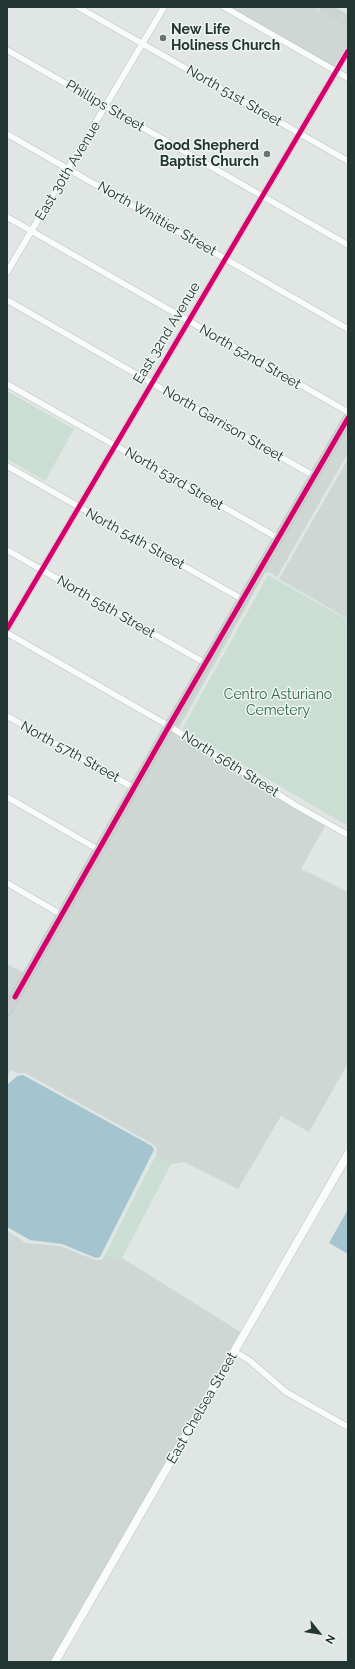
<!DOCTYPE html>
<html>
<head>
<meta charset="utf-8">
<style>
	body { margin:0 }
	#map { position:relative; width:355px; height:1669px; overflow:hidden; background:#e0e6e4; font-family:Raleway,sans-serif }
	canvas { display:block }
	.frame { position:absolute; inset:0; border:8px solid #213633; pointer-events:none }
	.north { position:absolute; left:299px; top:1613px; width:40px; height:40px; -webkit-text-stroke:3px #eef5f2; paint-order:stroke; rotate:120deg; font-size:11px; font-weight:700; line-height:16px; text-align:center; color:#213633 }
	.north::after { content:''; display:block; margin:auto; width:14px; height:18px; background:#213633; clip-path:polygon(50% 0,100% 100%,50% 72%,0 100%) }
</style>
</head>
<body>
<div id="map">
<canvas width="355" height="1669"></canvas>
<div class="frame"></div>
<div class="north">N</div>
</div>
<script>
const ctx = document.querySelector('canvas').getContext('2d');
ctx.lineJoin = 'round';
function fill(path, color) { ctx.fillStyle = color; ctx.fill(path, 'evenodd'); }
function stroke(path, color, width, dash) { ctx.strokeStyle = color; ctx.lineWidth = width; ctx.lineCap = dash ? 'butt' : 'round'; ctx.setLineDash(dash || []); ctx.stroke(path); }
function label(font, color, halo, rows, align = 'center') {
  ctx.font = font + ' Raleway,sans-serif'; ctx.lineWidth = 3; ctx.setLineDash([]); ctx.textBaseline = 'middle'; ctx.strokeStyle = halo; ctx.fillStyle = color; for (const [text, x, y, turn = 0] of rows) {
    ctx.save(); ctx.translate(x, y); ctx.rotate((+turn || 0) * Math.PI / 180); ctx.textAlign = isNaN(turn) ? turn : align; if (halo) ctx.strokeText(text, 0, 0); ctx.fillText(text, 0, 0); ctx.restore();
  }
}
fill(new Path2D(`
	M230,7H314L348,27V44L334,67Z
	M348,425V453L277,577L269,572L265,573L179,728L174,725Z
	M348,459V619L279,579Z
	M170,731L325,826L301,869L348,892V1063L309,1132L281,1116L238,1189L184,1162L171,1164L156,1155L157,1149L153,1144L25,1073H17L11,1070L7,1077V1018Z
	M7,964L25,973L7,1004Z
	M7,1231L26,1243L60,1246L95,1260H101L105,1255L120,1262L122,1258L242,1333L51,1662H7Z`), '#ced7d4');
fill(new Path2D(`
	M7,391L74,429L45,481L7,459Z
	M268,575L348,620V826L182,729Z
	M156,1155L171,1164L120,1262L105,1255Z`), '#cbded3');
fill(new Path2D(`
	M23,1075L152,1146L154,1150L100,1257L96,1258L62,1244L30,1240L7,1227V1085L17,1076Z
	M348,1209V1254L329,1243Z`), '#a4c5d0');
const street = new Path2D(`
	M78,7L348,161
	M224,7L348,78
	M7,50L348,245
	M7,134L348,329
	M7,217L348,412
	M7,272L164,7
	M7,300L314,476
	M7,384L278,538
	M7,466L242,599
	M7,550L205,663
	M7,629L348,51
	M7,633L169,726L295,805L348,835
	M7,716L134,788
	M7,797L99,850
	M7,883L62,915
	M235,1352L249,1360L286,1392L348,1427`);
const secondary = new Path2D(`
	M55,1662L348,1154`);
const primary = new Path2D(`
	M324,7L348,21
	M7,1011L169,726L348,418`);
stroke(street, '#bdc3c1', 7);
stroke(secondary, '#bcc3c1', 9);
stroke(primary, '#bbc3c1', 10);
stroke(street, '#fafbfb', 6);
stroke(secondary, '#fafbfb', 8);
stroke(primary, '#ccd3d1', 9);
stroke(new Path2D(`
	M7,629L348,51
	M15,997L169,726L348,418`), '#d6006c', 5);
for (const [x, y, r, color] of [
	[163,38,4,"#647471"],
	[267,154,4,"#647471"]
]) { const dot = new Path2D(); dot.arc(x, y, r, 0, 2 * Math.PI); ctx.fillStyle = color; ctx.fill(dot); stroke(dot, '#eef5f2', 1.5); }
label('bold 14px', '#213633', '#eef5f2', [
	["New Life",171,30],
	["Holiness Church",171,46],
	["Good Shepherd",259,146,"right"],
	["Baptist Church",259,162,"right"]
], 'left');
label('14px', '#213633', '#eef5f2', [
	["North 51st Street",234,96,30],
	["Phillips Street",105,106,30],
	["East 30th Avenue",68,171,-59],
	["North Whittier Street",157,219,30],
	["East 32nd Avenue",167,333,-59],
	["North 52nd Street",250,357,30],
	["North Garrison Street",223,424,30],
	["North 53rd Street",174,479,30],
	["North 54th Street",135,539,29],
	["North 55th Street",106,607,30],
	["North 57th Street",70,752,29],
	["North 56th Street",230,764,32],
	["East Chelsea Street",202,1408,-60]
]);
label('14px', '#30684c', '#eef5f2', [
	["Centro Asturiano",278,695],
	["Cemetery",278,711]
]);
</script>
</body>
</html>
